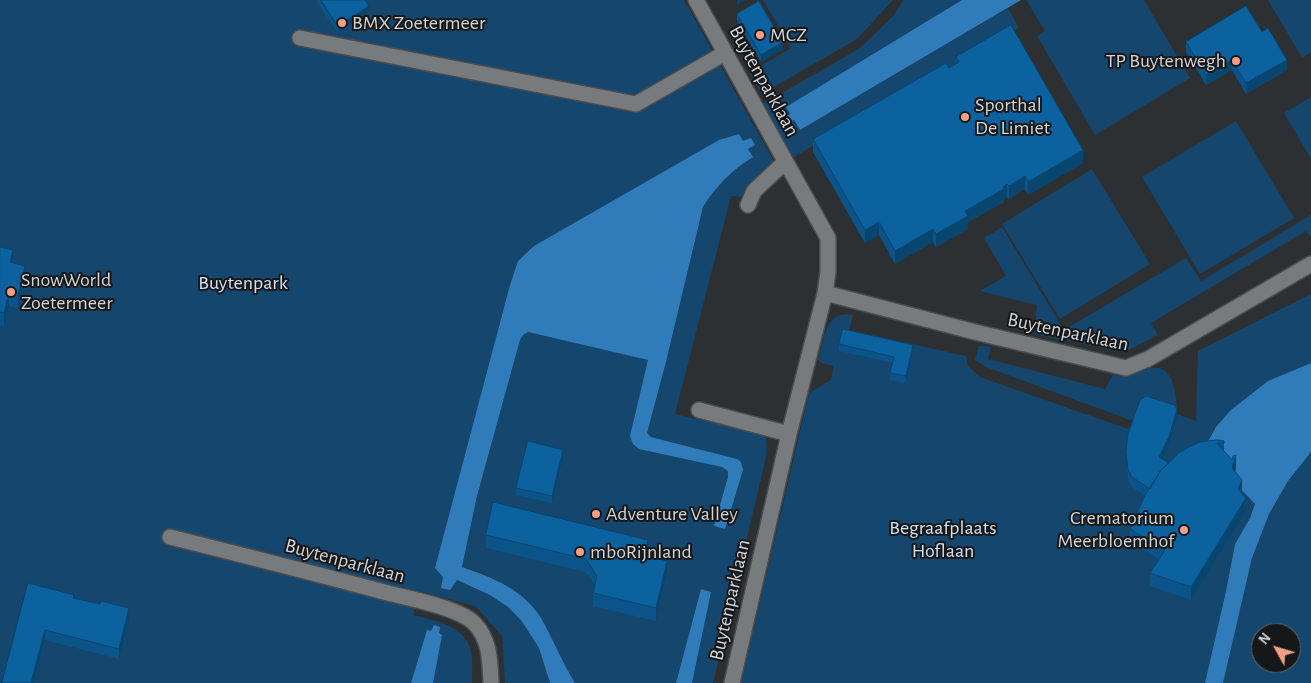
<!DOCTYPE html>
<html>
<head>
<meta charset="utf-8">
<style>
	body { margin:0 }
	#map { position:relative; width:1311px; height:683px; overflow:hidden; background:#2d3032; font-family:"Alegreya Sans",sans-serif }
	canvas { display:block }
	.north { position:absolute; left:1251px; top:623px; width:50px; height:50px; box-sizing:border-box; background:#161719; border:1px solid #616364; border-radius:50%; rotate:309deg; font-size:14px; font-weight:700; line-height:20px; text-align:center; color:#d2d4d5 }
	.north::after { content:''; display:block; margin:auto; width:18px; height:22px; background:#f39f85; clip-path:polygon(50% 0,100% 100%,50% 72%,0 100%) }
</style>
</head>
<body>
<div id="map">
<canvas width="1311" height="683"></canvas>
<div class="north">N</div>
</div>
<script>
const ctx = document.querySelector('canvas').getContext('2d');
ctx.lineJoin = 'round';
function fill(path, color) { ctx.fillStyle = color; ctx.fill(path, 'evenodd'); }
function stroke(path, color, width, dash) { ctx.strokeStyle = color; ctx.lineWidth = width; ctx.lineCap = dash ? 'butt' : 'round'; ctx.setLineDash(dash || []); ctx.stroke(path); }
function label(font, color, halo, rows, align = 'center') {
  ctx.font = font + ' "Alegreya Sans",sans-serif'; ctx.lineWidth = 4; ctx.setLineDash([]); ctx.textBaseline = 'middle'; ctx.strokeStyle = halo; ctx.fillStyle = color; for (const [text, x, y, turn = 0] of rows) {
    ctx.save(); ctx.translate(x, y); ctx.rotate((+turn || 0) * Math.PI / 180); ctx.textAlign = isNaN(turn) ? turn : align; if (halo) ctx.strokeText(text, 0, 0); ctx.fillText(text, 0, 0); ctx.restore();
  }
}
fill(new Path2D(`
	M0,0H684L774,162L773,166L742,197L731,196L675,414L764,435L766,439L767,453L713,683H692L710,592L701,589L676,683H575L563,664L550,637L522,597L504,584L477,571L462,567L477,496L520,340L523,335L528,332L649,360L630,437L723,467L728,471V477L737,459L651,437L647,433L666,362L703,207C716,186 732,171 752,157L748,149L751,138L534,246L518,262L510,285L443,577L450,590L457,580L490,595L508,607L521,619L539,648L550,683H505L502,636L475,606L419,591L413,615C434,620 466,626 471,651C473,661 472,673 472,683H0Z
	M763,0H893L857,39L762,94L749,73L791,48Z
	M903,0H962L787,107L790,114L786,125L794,120L800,130L1008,8L1019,28L792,158L763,104L860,48L894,15Z
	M1026,0H1144L1190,78L1095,135L1037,36L1045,31Z
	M1268,0H1311V52L1302,58Z
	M1311,97V159L1284,113Z
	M1236,121L1294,218L1200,274L1142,177Z
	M1092,169L1150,264L1060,319L1002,224Z
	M1311,215V237L1306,231L1151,323L1158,335L1124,352L1034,334L1037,305L980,291L1006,276L984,238L1002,227L1064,330L1186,258L1201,281Z
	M1311,294V363L1268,381L1225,454L1236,468L1234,481L1255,504L1250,518L1235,544L1226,591L1205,683H741L809,393L831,380L834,366L822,363L818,360C824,340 825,309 853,315L849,330L966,356L968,366L980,377L1128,429L1133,421L986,367L975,360L979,346L991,347L988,359L1105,389L1113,375C1128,379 1138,371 1152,368C1175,364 1177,399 1177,414L1196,421L1198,351Z
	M1311,452V683H1223L1252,558L1269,514L1288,481ZM1261,633H1291V663H1261Z`), '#15466e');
fill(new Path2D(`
	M962,0H1021L800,130L794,120L786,125L782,119L790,114L786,107Z
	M739,134L743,141L751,138L755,145L748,149L753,157C732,170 716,186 703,207L666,362L647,433L651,437L737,459L741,462L743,470L725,529L714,526L728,477V471L722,467L639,449L633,444L630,436L648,360L528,332L523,335L520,340L477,496L462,567C492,577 524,590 541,618C553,639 562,662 575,683H550L539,648L521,620L508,607L490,595L457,580L450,590L441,588L443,577L435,568L510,285L518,261L534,246L719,140Z
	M1311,363V452L1288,481L1269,514L1252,558L1223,683H1205L1226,591L1235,544L1250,518L1255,504L1233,481L1236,468L1225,454L1205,447L1216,427L1231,410L1268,381Z
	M701,589L711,592L692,683H676Z
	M434,625L440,627L439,633L442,635L433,683H411L427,630L431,631Z`), '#307cbb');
const minor = new Path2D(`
	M696,0L828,238V272L825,293L789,434L732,683
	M300,38L636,104L725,53
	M748,205L754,191L785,162
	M825,293L975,332L1126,368L1148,359L1311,264
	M699,410L789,434
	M170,537C242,555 313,573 384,592C406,598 458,607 474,623C490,639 490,661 491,683`);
stroke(minor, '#4a4d4e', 18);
stroke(minor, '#787b7e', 15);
fill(new Path2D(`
	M317,0H365L369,13L338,33L317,2Z
	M737,14L783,49L761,62L737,21Z
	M1262,32L1287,70L1246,94L1232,70L1206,85L1186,52V42Z
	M956,57L1083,163L1028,195L1025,189L1009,199L1007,197L1004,199V202L968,222V229L936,247L933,242L895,264L879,235L865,243L813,152V139L949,68L956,64Z
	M0,247L13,262L25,279L18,308L9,306L4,326L0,325Z
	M839,344L913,352L906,383L890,380V373L893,363L839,351Z
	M1177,419L1169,447L1163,459L1169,463L1179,453L1224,441V451L1236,468L1235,471L1242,492V494L1246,511L1191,600L1150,586V573L1159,559L1130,542V529L1145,496L1132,487L1128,480L1126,451Z
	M563,456L552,503L516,495V488Z
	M486,535L648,552L647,556L667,573L656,621L593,606V593L595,585L586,572L486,548Z
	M28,583L74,598L129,619L119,659L45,640L34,683H2Z`), '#0a5489');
fill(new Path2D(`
	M737,0H745L737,5Z
	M369,6V13L338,33V26Z
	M783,42V49L761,62V55Z
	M1232,60V70L1206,85V75Z
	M1287,60V70L1246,94V83Z
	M1083,150V163L1028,195V182Z
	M1025,176V189L1009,199V186Z
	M1007,184V197L1004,199V202L968,222V229L936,247V234L965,211Z
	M879,222V235L865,243V230Z
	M933,229V242L895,264V251Z
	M13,250V263L10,262Z
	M25,266V279L18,308V296Z
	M9,293V306L4,326V313Z
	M913,345V352L906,383V376Z
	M1177,409V419L1169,447L1159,467V457Z
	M563,450V456L552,503V496Z
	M1236,455V468L1232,481V468Z
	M1242,480V492L1238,502V489Z
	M1246,498V511L1191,600V587Z
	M648,540V552L645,566V553Z
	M667,561V573L656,621V608Z
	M129,608V619L119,659V649Z
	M45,630V640L34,683H31Z`), '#08456f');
const building = new Path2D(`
	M321,0H365L369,6L338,26Z
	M759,1L783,42L761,55L737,14Z
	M1246,6L1262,32L1268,28L1287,60L1246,83L1232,60L1206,75L1186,42Z
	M1011,25L1083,150L1028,182L1025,176L1009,186L1007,184L1003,187L1004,189L965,211L968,216L936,234L933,229L895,251L879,222L865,230L813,139L946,63L949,68L959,62L956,57Z
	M0,247L13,250L10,262L25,266L18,296L9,293L4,313L0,312Z
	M843,329L913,345L906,376L890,373L894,357L839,344Z
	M1146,396L1174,405L1177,409L1169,437L1159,457L1169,463L1161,470L1150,489L1132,477L1128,470L1126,451L1128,434L1140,400Z
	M1218,440L1224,441V443H1217L1232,460L1233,456L1236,455L1232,468L1242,480L1238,489L1246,498L1191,587L1150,573L1165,550L1130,529L1145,495L1161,470L1179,453L1189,447L1200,442Z
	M528,441L563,450L552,496L516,488Z
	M493,502L648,540L645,553L646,555L667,561L656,608L593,593L597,576L586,559L486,535Z
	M28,583L74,595L73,598L100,604L101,601L129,608L119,649L45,630L31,683H2Z`);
fill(building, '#0c629f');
stroke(building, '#08456f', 1);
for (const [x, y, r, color] of [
	[342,23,5,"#f39f85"],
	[760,35,5,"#f39f85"],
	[1236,61,5,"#f39f85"],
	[965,117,5,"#f39f85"],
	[11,292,5,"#f39f85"],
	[596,514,5,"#f39f85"],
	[1184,530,5,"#f39f85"],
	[580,552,5,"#f39f85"]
]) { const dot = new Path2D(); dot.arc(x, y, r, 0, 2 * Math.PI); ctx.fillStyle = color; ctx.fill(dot); stroke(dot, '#161719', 2); }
label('20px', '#d2d4d5', '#161719', [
	["BMX Zoetermeer",352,23],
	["MCZ",770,35],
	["TP Buytenwegh",1226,61,"right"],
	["Sporthal",975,105],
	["De Limiet",975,128],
	["SnowWorld",21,280],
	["Zoetermeer",21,303],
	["Adventure Valley",606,514],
	["Crematorium",1174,518,"right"],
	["Meerbloemhof",1174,541,"right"],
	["mboRijnland",590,552]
], 'left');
label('20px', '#d2d4d5', '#161719', [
	["Buytenparklaan",764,81,61],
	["Buytenparklaan",1068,332,12],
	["Buytenparklaan",345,561,15],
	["Buytenparklaan",730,600,-77]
]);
label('20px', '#d0e1f3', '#161719', [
	["Buytenpark",243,283],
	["Begraafplaats",943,528],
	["Hoflaan",943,551]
]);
</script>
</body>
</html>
